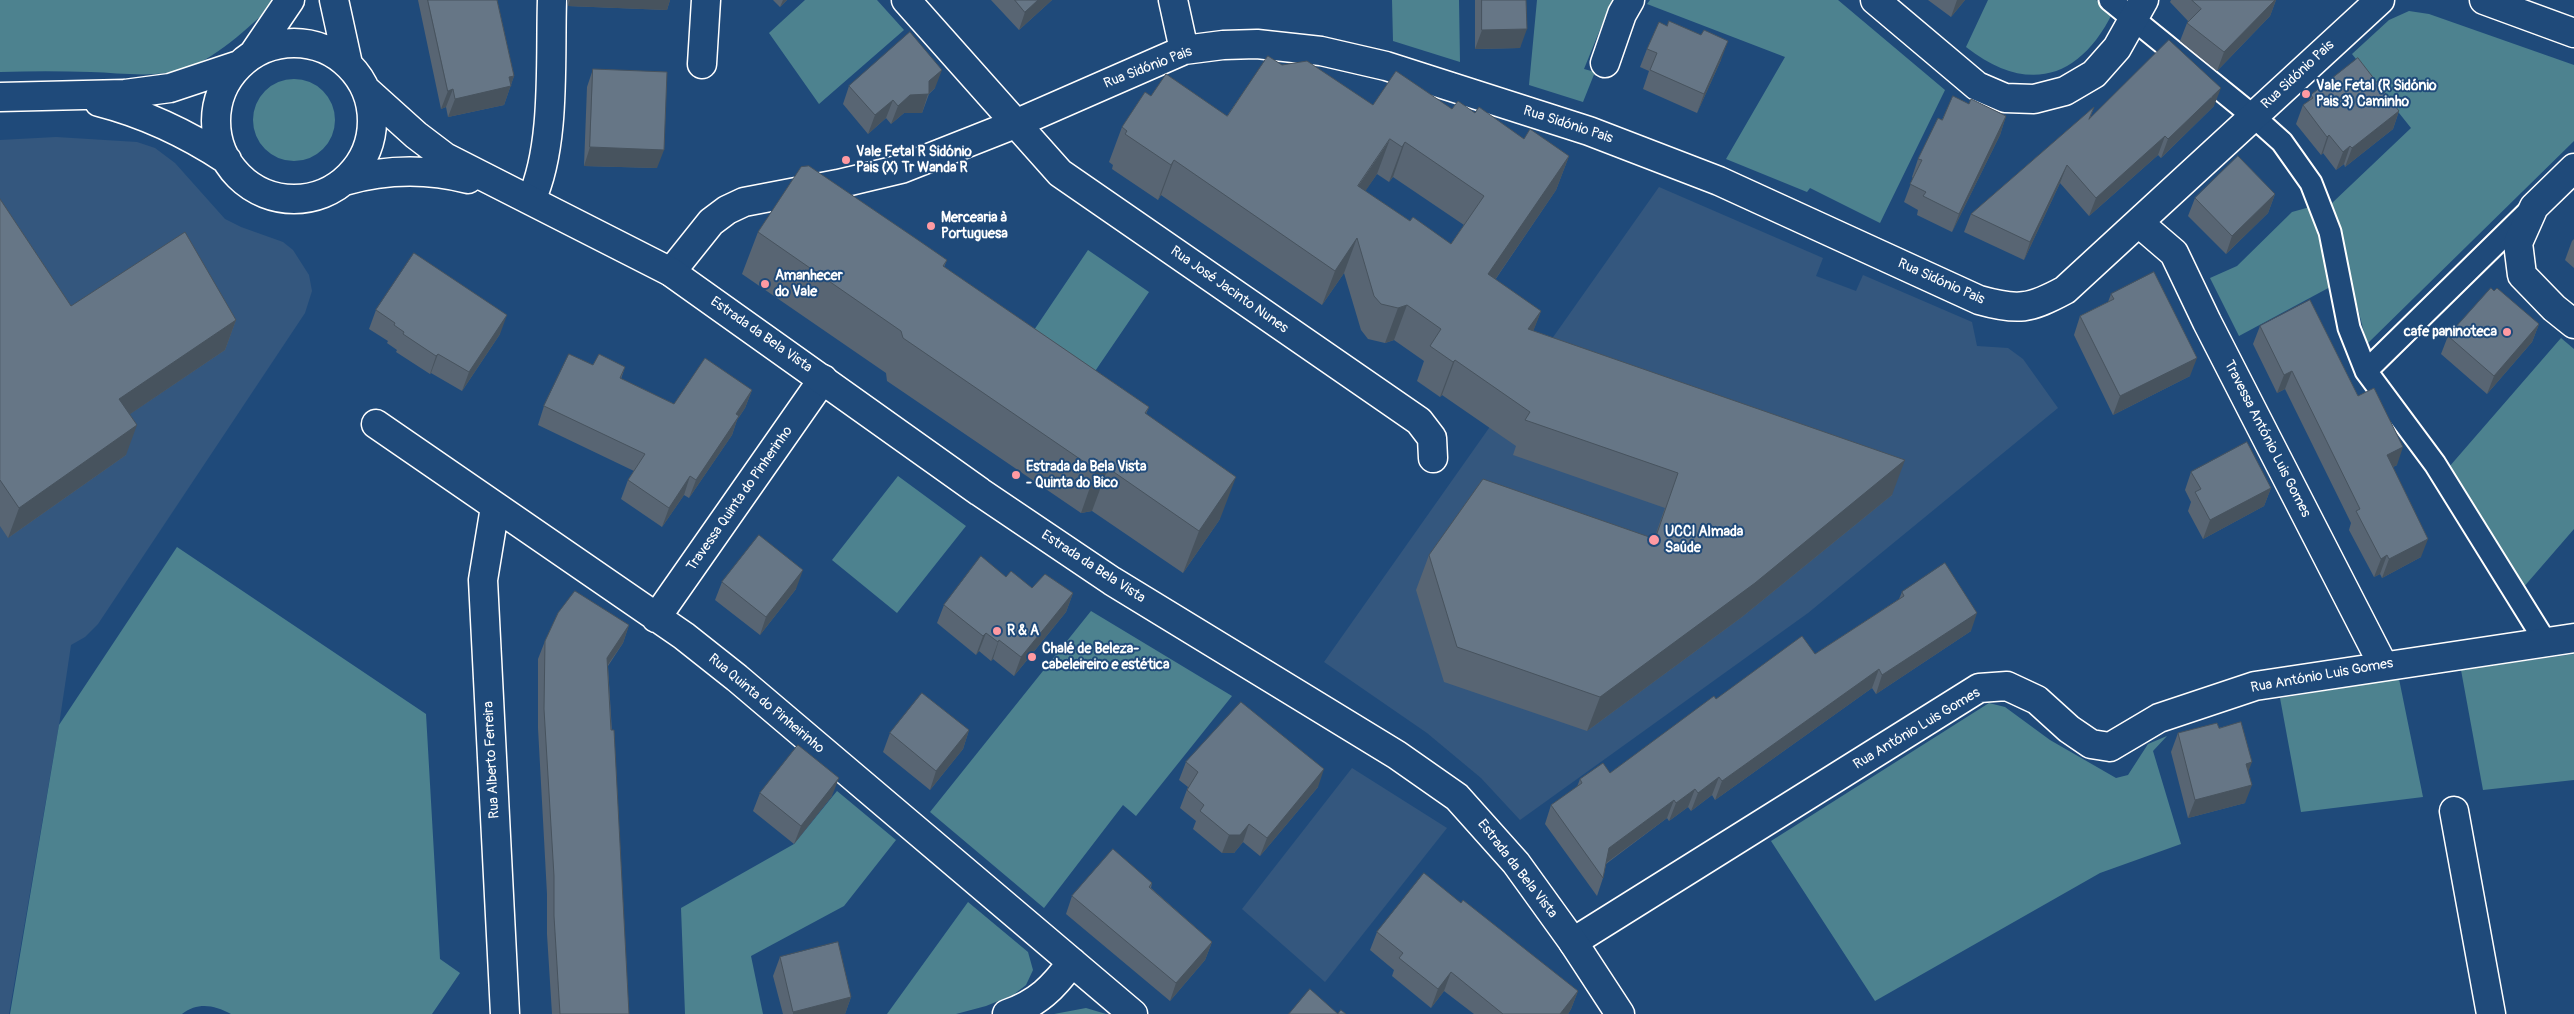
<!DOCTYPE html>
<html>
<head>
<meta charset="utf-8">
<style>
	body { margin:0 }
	canvas { display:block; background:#1f4a7a }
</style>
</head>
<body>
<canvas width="2574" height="1014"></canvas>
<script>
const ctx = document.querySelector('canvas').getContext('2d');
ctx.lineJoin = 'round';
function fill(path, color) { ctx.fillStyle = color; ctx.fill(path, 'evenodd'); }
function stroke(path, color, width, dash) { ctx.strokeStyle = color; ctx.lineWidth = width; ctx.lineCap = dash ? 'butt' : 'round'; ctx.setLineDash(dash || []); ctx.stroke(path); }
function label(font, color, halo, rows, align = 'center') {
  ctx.font = font + ' Pangolin,sans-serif'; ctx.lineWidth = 4; ctx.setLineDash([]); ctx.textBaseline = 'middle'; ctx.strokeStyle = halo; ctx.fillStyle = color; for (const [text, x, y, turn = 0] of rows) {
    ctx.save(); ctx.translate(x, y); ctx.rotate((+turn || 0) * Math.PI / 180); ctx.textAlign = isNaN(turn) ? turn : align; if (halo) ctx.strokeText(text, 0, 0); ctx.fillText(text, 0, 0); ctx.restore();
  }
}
fill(new Path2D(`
	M56,137L137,142L155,148L175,163L225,219L241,227L283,242L293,250L309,275L312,291L305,313L98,624L85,637L71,645L59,725L9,1014H0V140Z
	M1659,187L1823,258L1816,276L1856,291L1863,275L1972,322L1977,346L2008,348L2023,359L2058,408L1808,613L1520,820L1481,778L1427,733L1324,662Z
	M1352,768L1447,828L1325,982L1242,909Z`), '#34577e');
fill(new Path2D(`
	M0,0H277C257,21 217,57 190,67C159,79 124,73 91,72C61,71 31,71 0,72Z
	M805,0H877L904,30L819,104L769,33Z
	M1392,0H1459L1460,62L1393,41Z
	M1537,0H1612L1584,69L1595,72L1583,102L1529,85Z
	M1650,0H1838L1945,90L1880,223L1810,188L1807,192L1726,159L1785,57L1647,4Z
	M1988,0H2096L2113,12C2079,81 2026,94 1966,47Z
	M2409,11L2429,14L2574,65V141L2367,344L2331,204L2411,128L2352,54L2389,20Z
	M253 120a41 41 0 1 1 82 0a41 41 0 1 1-82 0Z
	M2310,207L2332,286L2239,336L2210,278L2237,266L2292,212Z
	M1088,250L1149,292L1089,380L1028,339Z
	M2561,338L2574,349V529L2522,589L2449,467Z
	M898,476L966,526L897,613L832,560Z
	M177,547L426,714L440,959L460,973L432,1014H231C214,1005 198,1002 182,1014H10L59,725Z
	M1091,611L1232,696L1136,816L1123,805L1044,908L930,812Z
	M2574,654V780L2483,790L2461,670Z
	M2399,679L2423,797L2301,812L2280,698Z
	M1989,703L2005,707L2050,740L2116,778L2128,775L2148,744L2167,736L2153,751L2181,844L2100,873L1875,1001L1771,841Z
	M837,791L896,840L844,906L751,956L763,1014H685L681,908L794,844Z
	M968,902L1028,952L1033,970L1026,985L1013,995L986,1006L956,1014H887Z
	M1086,1008L1106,1014H1054Z`), '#4d828f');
const pedestrian = new Path2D(`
	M2110,0L2253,116L2282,142L2311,183L2330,232L2349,328L2366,371L2435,464L2545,641
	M2366,371L2528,212`);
const minor = new Path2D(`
	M906,0L1060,173L1419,421L1432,438L1433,458
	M1173,0L1184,50
	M1875,0L1977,86L2005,98L2034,99L2065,91L2094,74L2117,48L2144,0
	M2484,0L2574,33
	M1605,63L1622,14L1630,0
	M702,64L706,0
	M2574,168L2534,207L2518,243L2522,275L2554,308L2574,324
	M531,200C556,146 550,60 552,0
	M2139,223L2174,253L2207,322L2383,665
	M671,272L711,222L727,210L744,202L838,184L901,169L1015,124L1184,50L1223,45L1257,44L1321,51L1386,66L1589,131L1719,181L1979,300C2018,311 2030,309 2065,290L2380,0
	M376,424L684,636L737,678L1133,1014
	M495,507L483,580L505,1014
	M656,618L823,379
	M2454,811L2491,1014
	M1573,942L1979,688L2007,686L2037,700L2069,729L2091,744L2110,747L2159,718L2255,686L2574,638
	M1007,1014C1038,1003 1053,988 1072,962`);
const tertiary = new Path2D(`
	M334,0L348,64
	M216 121a78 78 0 1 1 156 0a78 78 0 1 1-156 0Z
	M254,53L290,0
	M366,90L416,135L445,157L671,272L980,492L1112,581L1397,755L1457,797L1516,863L1573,942L1620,1014
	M0,97L125,94L170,88L239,65
	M99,102C146,114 186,133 227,160
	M344,181C386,169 425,168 468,179`);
stroke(pedestrian, '#fff', 25);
stroke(minor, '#fff', 31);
stroke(tertiary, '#fff', 31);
stroke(pedestrian, '#1f4a7a', 21);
stroke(minor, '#1f4a7a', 28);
stroke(tertiary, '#1f4a7a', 28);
fill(new Path2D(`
	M418,0H497L514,76L504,105L448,117L446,107L441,109Z
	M567,0H670L667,10L568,6Z
	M773,0H787L780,7Z
	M991,0H1052L1019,30Z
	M1475,0H1526L1520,48L1475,49Z
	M1928,0H1965L1951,17Z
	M2171,0H2276L2270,16L2217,71L2180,41L2187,23L2188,21L2170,2Z
	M1647,49L1721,60L1697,113L1643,89L1649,71L1640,67Z
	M1282,65L1373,105L1452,109L1475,113L1524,139L1569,156L1556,190L1495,280L1541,311L1533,331L1892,495L1742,617L1587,731L1444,682L1416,590L1429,555L1654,539L1665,508L1513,455L1516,446L1442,395L1440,397L1417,381L1424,361L1394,340L1385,343L1368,339L1361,330L1344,273L1322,305L1161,195L1158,200L1112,169L1113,165L1109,162L1122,127L1151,96L1227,116ZM1377,174L1389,182L1393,177L1464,225L1451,244L1410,221L1365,191Z
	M593,69L657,168L584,166L587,87Z
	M849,86L935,88L929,94L922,113H904L891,124L886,118L868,134L843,104Z
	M2311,95L2399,111L2393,129L2345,167L2344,164L2336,170L2323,153L2321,155L2296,124L2303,105L2309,101Z
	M1969,104L2006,116L2000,135L1952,232L1917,215L1918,210L1904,202L1913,178L1912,177L1918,159L1942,120Z
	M2214,106L2161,158L2158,155L2089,216L2060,183L2024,260L1964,232L1971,214L2094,107L2090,118Z
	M2275,194L2268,213L2226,254L2188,216L2195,198Z
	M0,199L71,306L236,320L225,350L130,414L126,455L8,538L0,526Z
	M758,232L947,260L944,267L1149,407L1146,414L1220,519L1183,573L1092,511L1081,513L887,381L886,373L742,274Z
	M2574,239V268L2565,260L2572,241Z
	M2494,291L2539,324L2532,342L2487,394L2441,354L2448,336Z
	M2111,294L2190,376L2113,415L2074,335L2080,316L2108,302Z
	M376,310L500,334L462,391L431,373L430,374L396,352L397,350L387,343L388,341L369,329Z
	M2260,326L2358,396L2397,465L2393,467L2421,557L2382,578L2380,574L2374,577L2349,530L2351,523L2285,389L2277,393L2253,344Z
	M625,367L621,379L674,404L752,390L745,408L737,420L732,435L689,498L684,495L662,527L621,499L628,480L634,471L538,425L544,406Z
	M2191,472L2271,488L2264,506L2203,539L2188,511L2191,502L2185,490Z
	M1006,577L1032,588L1073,593L1066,612L1014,676L993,659L991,661L979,651L976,655L937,623L944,605Z
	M722,582L796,589L760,635L715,600Z
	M1902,592L1971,631L1876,694L1872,688L1715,800L1712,795L1691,811L1688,807L1669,821L1667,818L1606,864L1603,878L1597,896L1545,824L1551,805L1577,787L1580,779L1610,773L1716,699L1815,654L1899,599Z
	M629,625L623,643L608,666L629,1014H552L547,934V894L538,728V659L545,641Z
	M2219,728L2248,772L2245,803L2188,818L2171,752L2178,733Z
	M969,730L963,749L930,790L883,752L890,733Z
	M1186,762L1318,787L1260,856L1243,842L1234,853H1222L1193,829L1196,821L1180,808L1188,787L1179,780Z
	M760,793L832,796L794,844L753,811Z
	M1152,883L1151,888L1212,942L1205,960L1170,1001L1066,914L1072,896Z
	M1461,903L1578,991L1571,1009L1568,1014H1474L1444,991L1431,1008L1392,976L1394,970L1370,950L1377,932Z
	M780,957L851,997L845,1014H783L773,976Z`), '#586573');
fill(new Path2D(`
	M570,0H670L667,10L568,6Z
	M783,0H787L780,7Z
	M1038,0H1052L1019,30L1025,12Z
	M1957,0H1965L1951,17Z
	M2275,0H2276L2270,16L2217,71L2224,52Z
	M1527,29L1520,48L1475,49L1482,30Z
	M1728,41L1721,60L1697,113L1704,94Z
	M942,70L935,88L928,94L922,113H904L891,124L898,106L910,95L929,81Z
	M514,76L504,105L448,117L455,99L509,77Z
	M2221,88L2214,106L2161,158L2168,139Z
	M453,89L446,107L441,109L448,91Z
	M893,100L886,118L868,134L875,115Z
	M2399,111L2393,129L2345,167L2352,148Z
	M2006,116L2000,135L1952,232L1959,214Z
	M2329,135L2323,153L2321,155L2327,137Z
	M2165,136L2158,155L2089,216L2096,198Z
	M1390,139L1377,174L1345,221L1358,186Z
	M1405,142L1393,177L1389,182L1402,147Z
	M2350,146L2344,164L2336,170L2343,152Z
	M590,147L664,150L657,168L584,166Z
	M1569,156L1556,190L1475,309L1488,274Z
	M1174,160L1161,195L1158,200L1171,165Z
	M2067,165L2060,183L2024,260L2030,242Z
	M2275,194L2268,213L2226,254L2232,236Z
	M1357,238L1344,273L1322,305L1335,271Z
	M1407,305L1394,340L1385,343L1398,308Z
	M1541,311L1528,345V329Z
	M507,315L500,334L462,391L469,372Z
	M236,320L225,350L108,429L119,399Z
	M2539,324L2532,342L2487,394L2494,376Z
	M438,354L431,373L430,374L436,356Z
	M2197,358L2190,376L2113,415L2120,396Z
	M1455,360L1442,395L1440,397L1453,362Z
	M2292,371L2285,389L2277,393L2284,375Z
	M752,390L745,408L737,420L732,435L689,498L696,480L736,414Z
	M137,425L126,455L8,538L19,508Z
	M2403,447L2397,465L2380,473L2387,455Z
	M1905,460L1892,495L1742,617L1587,731L1600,697Z
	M1108,468L1092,511L1081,513L1096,470Z
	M690,476L684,495L662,527L669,508Z
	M1236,477L1220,519L1183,573L1199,531Z
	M2271,488L2264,506L2203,539L2210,520Z
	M2428,539L2421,557L2382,578L2389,559Z
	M2387,555L2380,574L2374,577L2381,559Z
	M803,570L796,589L760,635L766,617Z
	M1073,593L1066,612L1014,676L1021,657Z
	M1977,613L1971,631L1876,694L1882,675Z
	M629,625L623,643L600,676L607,658Z
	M986,633L979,651L976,655L983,636Z
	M999,640L993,659L991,661L998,642Z
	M1879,669L1872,688L1715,800L1722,781Z
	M969,730L963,749L930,790L936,771Z
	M2252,762L2245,780L2246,764Z
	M1324,769L1318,787L1260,856L1267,838Z
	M1719,777L1712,795L1691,811L1698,793Z
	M839,778L832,796L794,844L801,826Z
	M2252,785L2245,803L2188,818L2195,800Z
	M1695,789L1688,807L1669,821L1676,803Z
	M1674,800L1667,818L1602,866L1609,848Z
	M1249,824L1243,842L1234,853H1222L1229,835Z
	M1212,942L1205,960L1170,1001L1176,983Z
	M1451,972L1444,991L1431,1008L1438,989Z
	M1578,991L1571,1009L1568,1014H1560Z
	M851,997L845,1014H793V1012Z`), '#47535e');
const building = new Path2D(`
	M428,0H497L514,76L509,77L511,86L455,99L453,89L448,91Z
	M1015,0H1038L1025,12Z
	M1482,0H1526L1527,29L1482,30Z
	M2192,0H2275L2224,52L2187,23L2201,9Z
	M1669,21L1701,35L1704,30L1728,41L1704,94L1650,70L1657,53L1647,49L1659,22L1667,26Z
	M910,32L942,70L929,81V94L910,95L898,106L893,100L875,115L849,86Z
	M2169,40L2221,88L2168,139L2165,136L2096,198L2067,165L2030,242L1971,214L2094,107L2089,119Z
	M1268,56L1282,65L1307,61L1373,105L1396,71L1452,109L1458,101L1475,113L1479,107L1524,139L1530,129L1569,156L1488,274L1541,311L1528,329L1905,460L1755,583L1600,697L1457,647L1429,555L1483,479L1655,539L1678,473L1525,420L1530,412L1455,360L1453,362L1430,346L1441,329L1407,305L1398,308L1381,304L1374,296L1357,238L1335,271L1174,160L1171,165L1125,134L1127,131L1122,127L1145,92L1151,96L1166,74L1227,116ZM1390,139L1402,147L1405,142L1484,196L1451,244L1413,217L1410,221L1358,186Z
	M2358,58L2399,111L2352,148L2350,146L2343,152L2329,135L2327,137L2303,105L2313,98L2311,95Z
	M593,69L667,72L664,150L590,147Z
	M1953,96L1969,104L1971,99L2006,116L1959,214L1923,196L1926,192L1910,184L1922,160L1918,159L1938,118L1942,120Z
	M2238,156L2275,194L2232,236L2195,198Z
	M809,166L918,240L947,260L943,266L1149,407L1145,413L1236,477L1199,531L1108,468L1096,470L903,338L901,331L758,232L801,167Z
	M0,199L71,306L185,232L236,320L119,399L137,425L19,508L0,480Z
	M414,253L507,315L469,372L438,354L436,356L403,334L404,332L394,325L395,323L376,310Z
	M2154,272L2197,358L2120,396L2080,316L2114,299L2111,294Z
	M2491,288L2494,291L2497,288L2539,324L2494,376L2448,336Z
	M2310,300L2358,396L2374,388L2403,447L2387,455L2428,539L2389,559L2387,555L2381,559L2356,511L2360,509L2292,371L2284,375L2260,326Z
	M569,354L593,365L599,354L625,367L620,378L674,404L705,358L752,390L736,414L739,416L696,480L690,476L669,508L628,480L645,454L544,406Z
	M2247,442L2271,488L2210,520L2195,492L2201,489L2191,472Z
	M759,535L803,570L766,617L722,582Z
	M981,556L1006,577L1011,571L1032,588L1045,574L1073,593L1021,657L999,640L998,642L986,633L983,636L944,605Z
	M1945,563L1977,613L1882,675L1879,669L1722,781L1719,777L1698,793L1695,789L1676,803L1674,800L1609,848L1603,878L1551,805L1582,783L1580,779L1603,763L1610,773L1714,696L1716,699L1802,636L1815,654L1904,596L1902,592Z
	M575,591L629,625L607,658L611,730H614L629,1014H560L554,916V876L544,709L545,641L558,613Z
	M922,693L969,730L936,771L890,733Z
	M1241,702L1324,769L1267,838L1249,824L1240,835H1229L1200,811L1204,805L1187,790L1198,772L1186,762Z
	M2241,722L2252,762L2246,764L2252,785L2195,800L2178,733L2217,723L2219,728Z
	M798,745L839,778L801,826L760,793Z
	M1113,849L1152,883L1149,887L1212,942L1176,983L1072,896Z
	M1424,873L1461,903L1463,900L1578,991L1560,1014H1503L1451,972L1438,989L1399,958L1403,953L1377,932Z
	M838,942L851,997L793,1012L780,957Z
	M1310,989L1338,1014H1289Z
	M1341,1010L1346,1014H1338Z`);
fill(building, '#667686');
stroke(building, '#47535e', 1);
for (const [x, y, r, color] of [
	[2306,94,5,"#ff9aa2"],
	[846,160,5,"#ff9aa2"],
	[931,226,5,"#ff9aa2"],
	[765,284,5,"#ff9aa2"],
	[2507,332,5,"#ff9aa2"],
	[1016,475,5,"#ff9aa2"],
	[1654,540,6,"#ff9aa2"],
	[997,631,5,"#ff9aa2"],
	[1032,657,5,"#ff9aa2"]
]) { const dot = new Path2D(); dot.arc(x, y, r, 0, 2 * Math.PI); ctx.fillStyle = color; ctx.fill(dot); stroke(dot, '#1f4a7a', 2); }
label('14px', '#fff', '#1f4a7a', [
	["Rua Sidónio Pais",1148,68,-21],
	["Rua Sidónio Pais",2298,75,-43],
	["Rua Sidónio Pais",1568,125,18],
	["Rua Sidónio Pais",1941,282,24],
	["Rua José Jacinto Nunes",1229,290,35],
	["Estrada da Bela Vista",761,335,35],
	["Travessa António Luis Gomes",2267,439,63],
	["Travessa Quinta do Pinherinho",740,499,-55],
	["Estrada da Bela Vista",1093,567,33],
	["Rua António Luis Gomes",2322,676,-10],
	["Rua Quinta do Pinheirinho",766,704,40],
	["Rua António Luis Gomes",1917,729,-31],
	["Rua Alberto Ferreira",492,760,-93],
	["Estrada da Bela Vista",1517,869,52]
]);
label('bold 14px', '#fff', '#1f4a7a', [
	["Vale Fetal (R Sidónio",2316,86],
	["Pais 3) Caminho",2316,102],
	["Vale Fetal R Sidónio",856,152],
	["Pais (X) Tr Wanda R",856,168],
	["Mercearia à",941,218],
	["Portuguesa",941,234],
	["Amanhecer",775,276],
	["do Vale",775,292],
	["cafe paninoteca",2497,332,"right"],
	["Estrada da Bela Vista",1026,467],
	["- Quinta do Bico",1026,483],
	["UCCI Almada",1665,532],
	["Saúde",1665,548],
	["R & A",1007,631],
	["Chalé de Beleza-",1042,649],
	["cabeleireiro e estética",1042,665]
], 'left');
</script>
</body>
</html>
